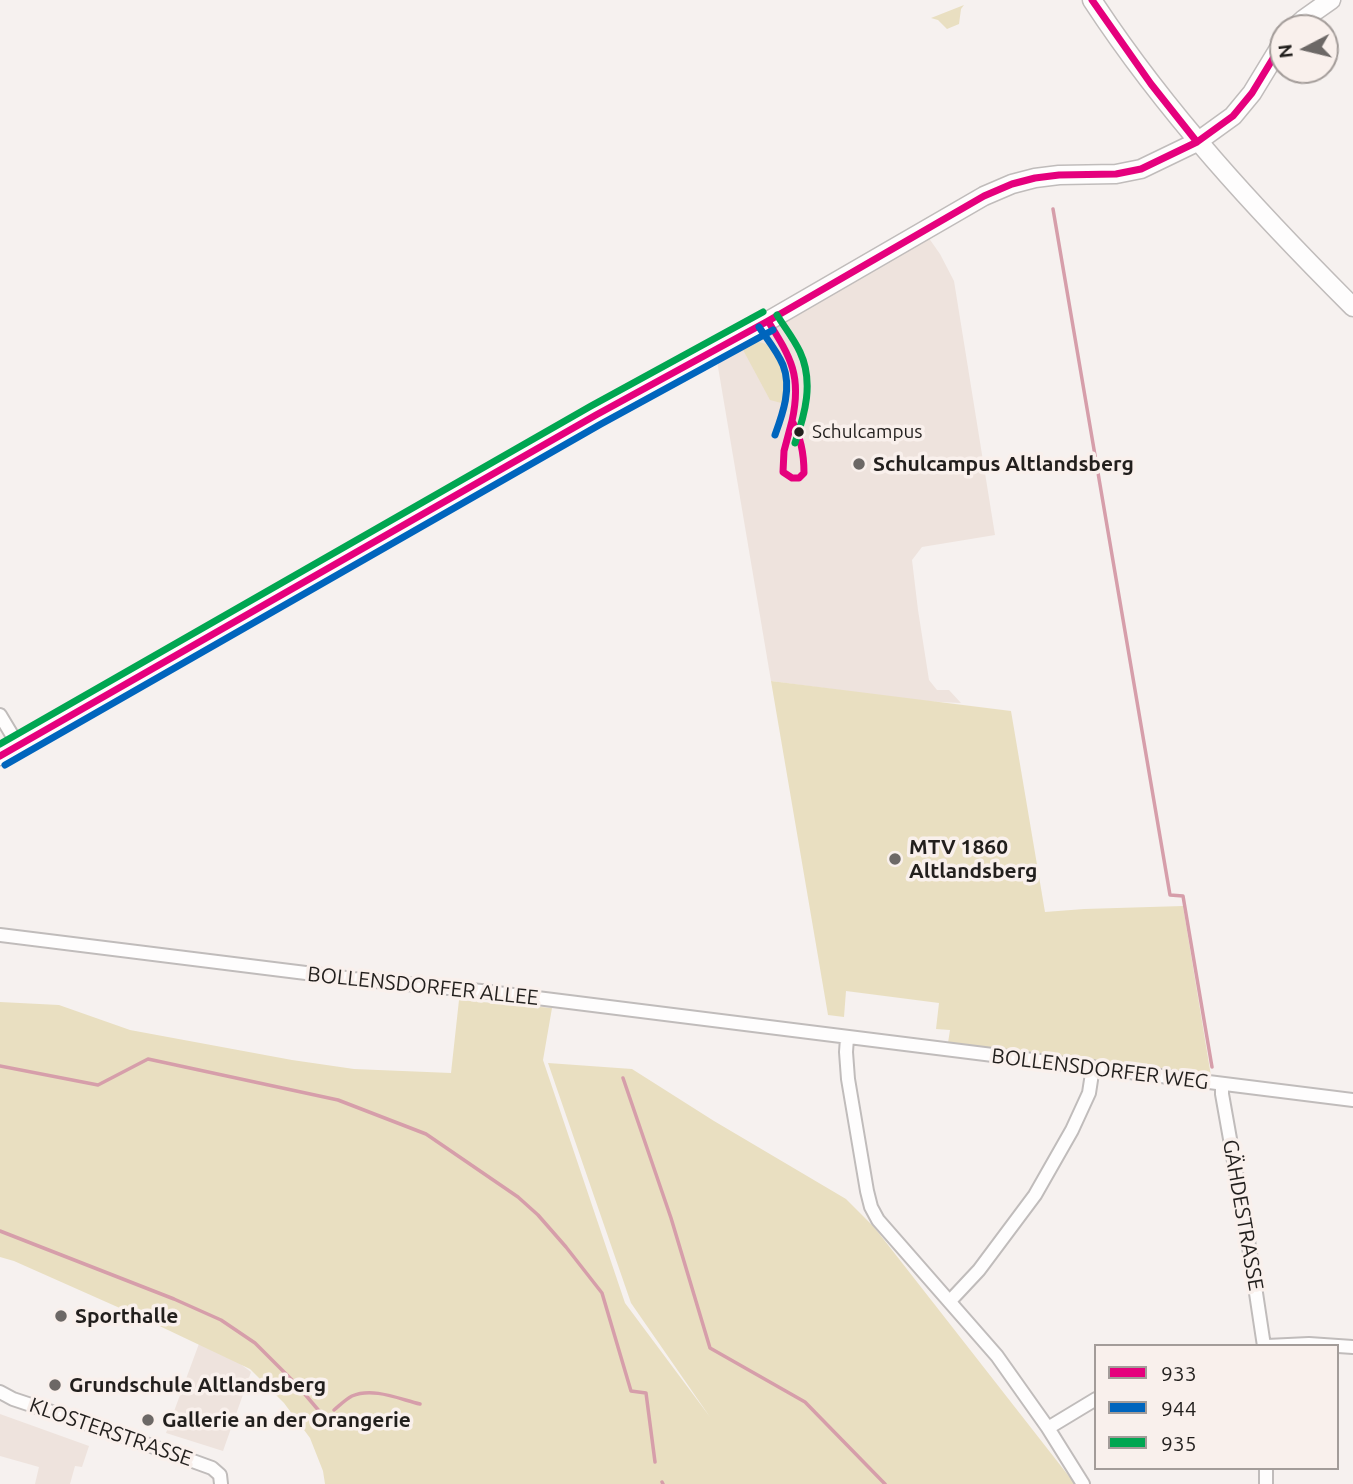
<!DOCTYPE html>
<html>
<head>
<meta charset="utf-8">
<style>
	body { margin:0 }
	#map { position:relative; width:1353px; height:1484px; overflow:hidden; background:#f6f1ef; font-family:Ubuntu,sans-serif }
	canvas { display:block }
	.legend { position:absolute; left:1094px; top:1344px; width:245px; height:126px; box-sizing:border-box; background:#f9f0ec; border:2px solid #a39c99; margin:0; padding:9px 12px; list-style:none; font-size:21px; color:#221f1d }
	.legend li { display:flex; align-items:center; gap:14px; height:35px }
	.legend b { width:35px; border:2px solid #a39c99 }
	.north { position:absolute; left:1269px; top:14px; width:70px; height:70px; box-sizing:border-box; background:#f9f0ec; border:2px solid #a39c99; border-radius:50%; rotate:263deg; font-size:19px; font-weight:700; line-height:28px; text-align:center; color:#221f1d }
	.north::after { content:''; display:block; margin:auto; width:24px; height:32px; background:#6c6866; clip-path:polygon(50% 0,100% 100%,50% 72%,0 100%) }
</style>
</head>
<body>
<div id="map">
<canvas width="1353" height="1484"></canvas>
<ul class="legend">
<li><b style="height:9px;background:#e5007d"></b>933</li>
<li><b style="height:9px;background:#0065bd"></b>944</li>
<li><b style="height:9px;background:#00a651"></b>935</li>
</ul>
<div class="north">N</div>
</div>
<script>
const ctx = document.querySelector('canvas').getContext('2d');
ctx.lineJoin = 'round';
function fill(path, color) { ctx.fillStyle = color; ctx.fill(path, 'evenodd'); }
function stroke(path, color, width, dash) { ctx.strokeStyle = color; ctx.lineWidth = width; ctx.lineCap = dash ? 'butt' : 'round'; ctx.setLineDash(dash || []); ctx.stroke(path); }
function label(font, color, halo, rows, align = 'center') {
  ctx.font = font + ' Ubuntu,sans-serif'; ctx.lineWidth = 7; ctx.setLineDash([]); ctx.textBaseline = 'middle'; ctx.strokeStyle = halo; ctx.fillStyle = color; for (const [text, x, y, turn = 0] of rows) {
    ctx.save(); ctx.translate(x, y); ctx.rotate((+turn || 0) * Math.PI / 180); ctx.textAlign = isNaN(turn) ? turn : align; if (halo) ctx.strokeText(text, 0, 0); ctx.fillText(text, 0, 0); ctx.restore();
  }
}
fill(new Path2D(`
	M926,234L940,254L954,281L995,535L922,547L912,560L918,610L929,680L937,690H949L961,703L920,701L771,681L717,361Z
	M200,1341L222,1350L251,1372L223,1451L166,1433Z
	M0,1414L89,1446L82,1467L75,1466L70,1484H35L39,1467L0,1456Z`), '#eee3dd');
fill(new Path2D(`
	M964,5L961,9L959,24L947,29L938,20L931,18Z
	M759,342C791,349 792,378 785,404L770,400L742,348L751,343Z
	M771,681L1011,711L1045,912L1084,909L1183,906L1211,1076L948,1043L950,1030L936,1029L939,1003L846,991L844,1017L828,1015Z
	M459,1000L552,1008L543,1060L625,1303L710,1417L631,1303L548,1063L632,1069L714,1121L846,1199L874,1227L1075,1484H325L323,1471L310,1438L284,1403L250,1369L149,1321L14,1261L0,1257V1002L59,1005L130,1030L292,1060L354,1069L451,1073Z`), '#e9dfc1');
stroke(new Path2D(`
	M1053,209L1170,895L1183,896L1212,1067
	M0,1066L98,1085L148,1059L338,1100L426,1134L518,1197L538,1215L566,1247L602,1293L631,1391L646,1393L655,1462
	M623,1078L671,1218L710,1348L805,1402L885,1484
	M0,1231L174,1299L221,1320L255,1343L298,1386L325,1418L328,1415
	M334,1410C340,1405 346,1399 352,1396C373,1387 399,1399 420,1404
	M662,1482L663,1484`), '#d69eaa', 3.5);
const minor = new Path2D(`
	M0,715L18,745
	M0,935L354,979L481,991L1353,1100
	M847,1038L846,1052L848,1079L867,1191L871,1207L878,1220L997,1356L1048,1428L1083,1484
	M1222,1084V1094L1248,1240L1264,1346
	M950,1301L979,1270L1035,1195L1072,1130L1089,1093L1093,1067
	M1267,1346L1309,1344L1353,1347
	M0,1392L13,1399L121,1435L212,1468L220,1475L221,1484
	M1048,1428L1096,1399
	M1266,1468V1484`);
const secondary = new Path2D(`
	M1092,0C1166,113 1257,211 1353,307
	M1294,28L1304,19L1331,0
	M0,756L596,415L768,321L984,196L1012,184L1035,178L1059,175L1116,174L1141,169L1197,142L1233,116L1252,93L1283,42`);
stroke(minor, '#c0bcbb', 16);
stroke(secondary, '#c0bcbb', 21);
stroke(minor, '#fefdfd', 12);
stroke(secondary, '#fefdfd', 18);
stroke(new Path2D(`
	M1092,0L1151,84L1197,142
	M768,321C791,358 802,376 792,421
	M792,421C801,437 804,455 804,473L799,478H792L783,472L784,451Z
	M0,756L596,415L768,321L984,196L1012,184L1035,178L1059,175L1116,174L1141,169L1197,142L1233,116L1252,93L1283,42`), '#e5007d', 7);
stroke(new Path2D(`
	M759,327C767,339 777,351 783,365C792,388 783,413 775,435
	M5,765L601,424L773,330`), '#0065bd', 7);
stroke(new Path2D(`
	M777,315C785,328 794,339 800,352C814,382 805,414 795,443
	M0,744L591,406L763,312`), '#00a651', 7);
for (const [x, y, r, color] of [
	[799,432,6,"#221f1d"],
	[859,464,7,"#6c6866"],
	[895,859,7,"#6c6866"],
	[61,1316,7,"#6c6866"],
	[55,1385,7,"#6c6866"],
	[148,1420,7,"#6c6866"]
]) { const dot = new Path2D(); dot.arc(x, y, r, 0, 2 * Math.PI); ctx.fillStyle = color; ctx.fill(dot); stroke(dot, '#f9f0ec', 2.5); }
label('19px', '#221f1d', '#f9f0ec', [
	["Schulcampus",812,432]
], 'left');
label('bold 21px', '#221f1d', '#f9f0ec', [
	["Schulcampus Altlandsberg",873,464],
	["MTV 1860",909,847],
	["Altlandsberg",909,871],
	["Sporthalle",75,1316],
	["Grundschule Altlandsberg",69,1385],
	["Gallerie an der Orangerie",162,1420]
], 'left');
label('21px', '#221f1d', '#f9f0ec', [
	["BOLLENSDORFER ALLEE",423,986,6],
	["BOLLENSDORFER WEG",1100,1069,7],
	["GÄHDESTRASSE",1243,1215,80],
	["KLOSTERSTRASSE",111,1432,19]
]);
</script>
</body>
</html>
